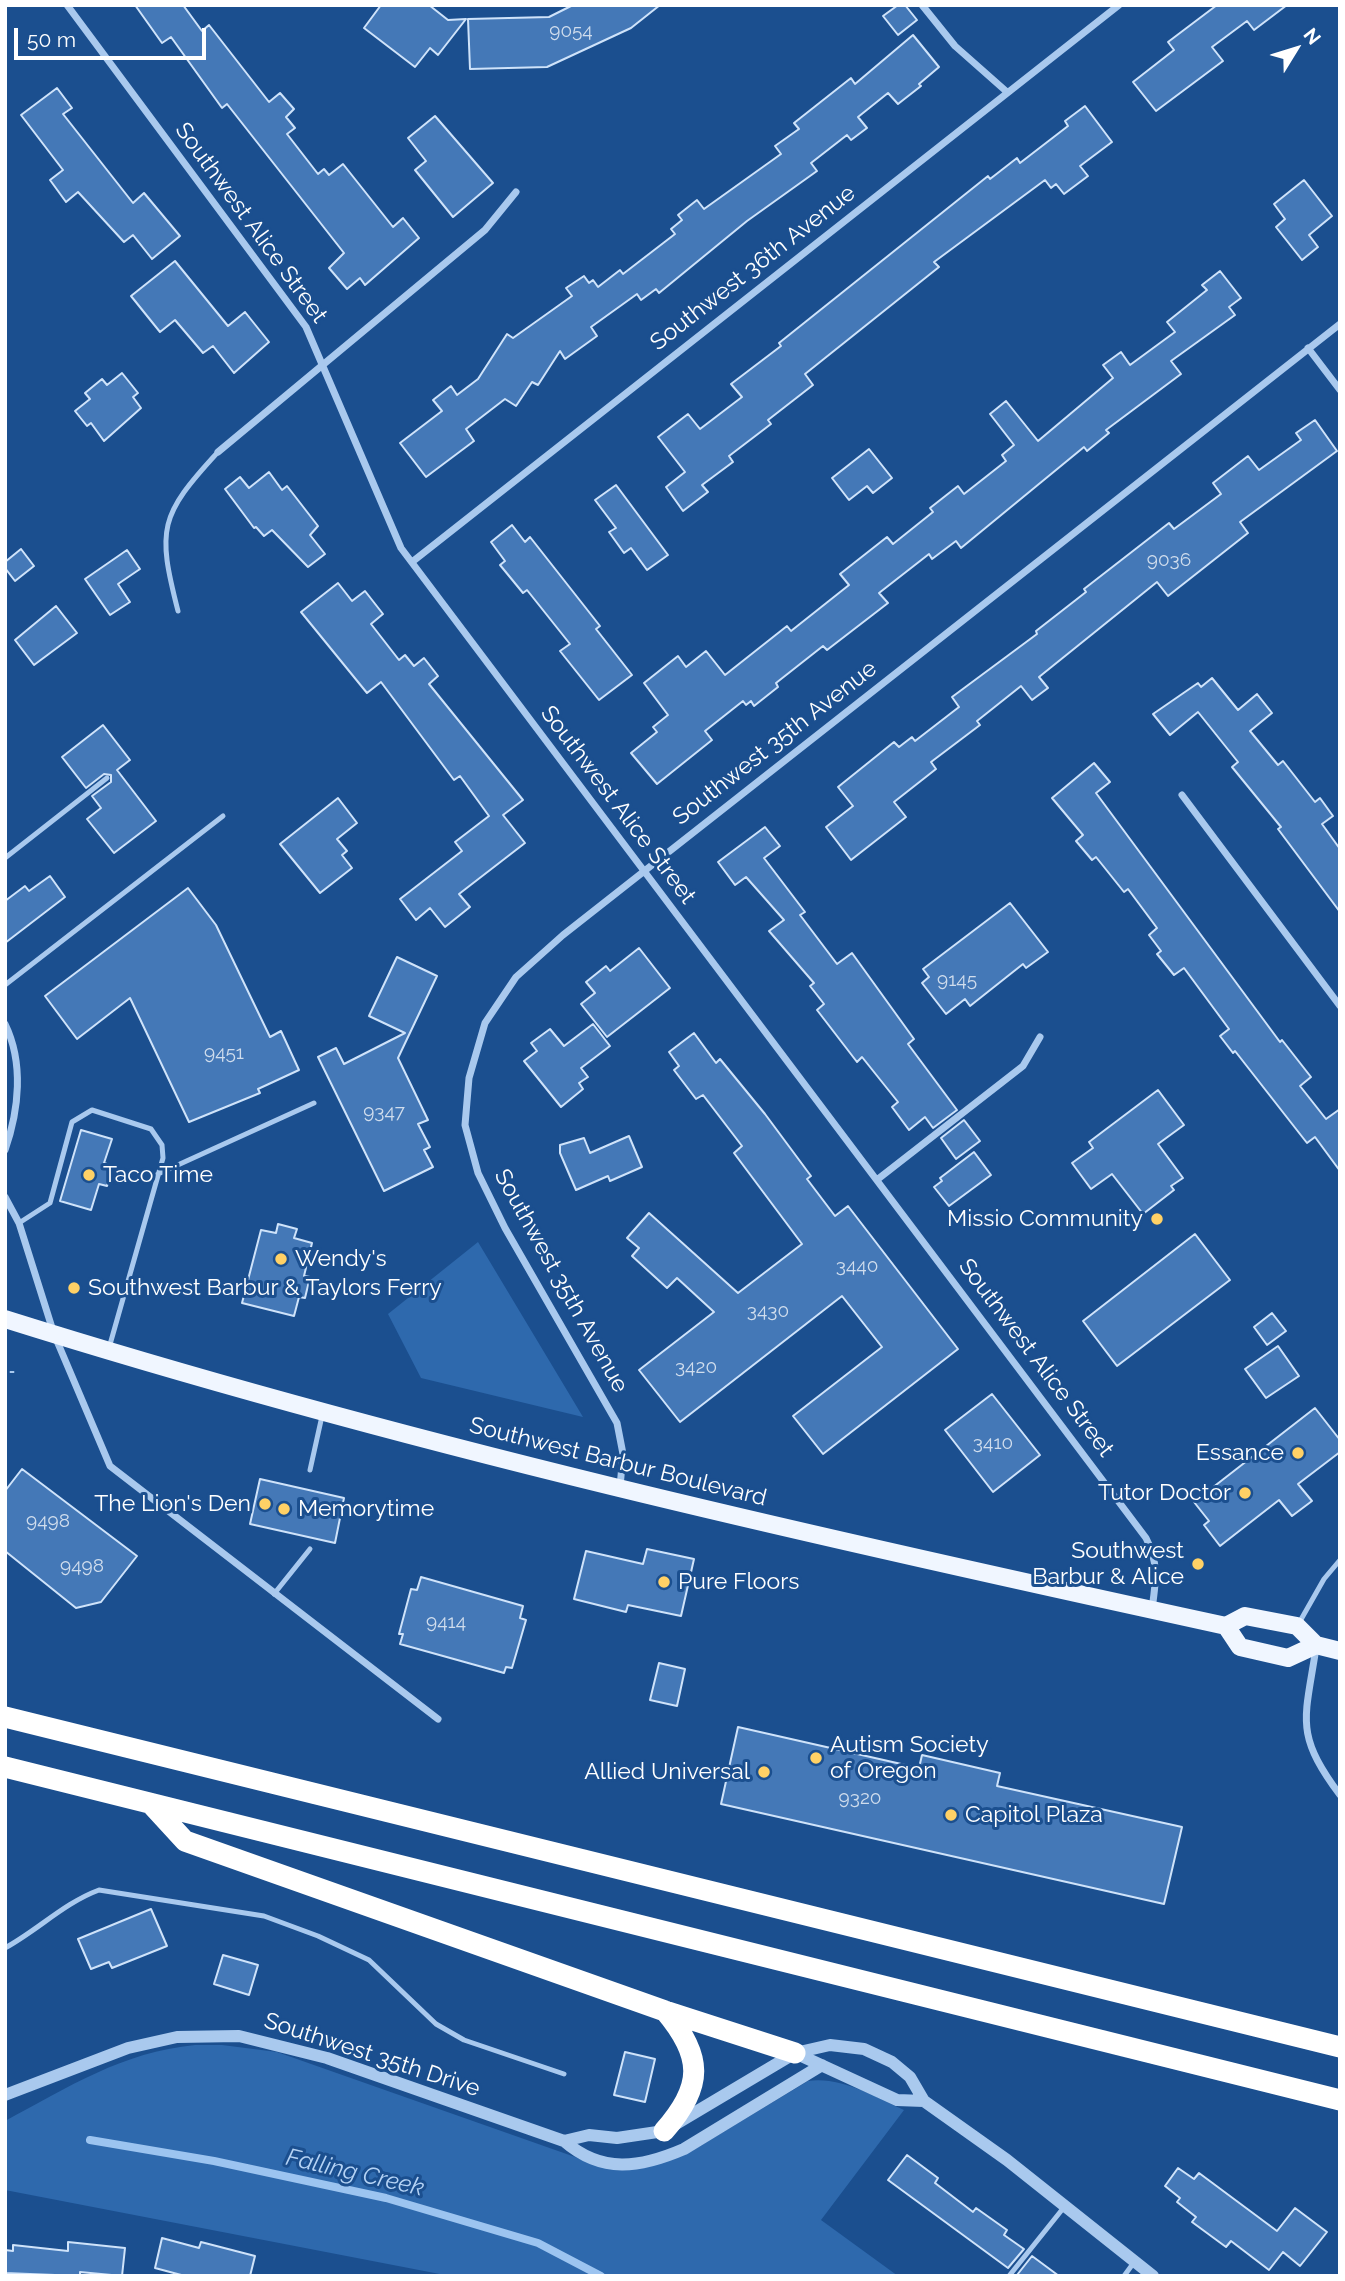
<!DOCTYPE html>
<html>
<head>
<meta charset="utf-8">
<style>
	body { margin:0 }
	#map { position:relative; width:1345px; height:2281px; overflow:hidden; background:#1b4f8f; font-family:Raleway,sans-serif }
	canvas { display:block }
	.frame { position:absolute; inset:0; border:7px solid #fff; pointer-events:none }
	.north { position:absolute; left:1261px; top:14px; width:70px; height:70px; -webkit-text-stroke:5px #1b4f8f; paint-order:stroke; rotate:52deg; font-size:19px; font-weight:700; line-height:28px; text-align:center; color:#fff }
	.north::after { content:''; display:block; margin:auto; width:24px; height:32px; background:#fff; clip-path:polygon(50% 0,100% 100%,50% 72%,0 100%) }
	.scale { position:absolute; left:14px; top:28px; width:192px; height:32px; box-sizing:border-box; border:4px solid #fff; border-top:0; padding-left:9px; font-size:21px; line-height:24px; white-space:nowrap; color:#fff; -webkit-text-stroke:5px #1b4f8f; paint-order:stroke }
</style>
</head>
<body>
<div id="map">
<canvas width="1345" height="2281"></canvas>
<div class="frame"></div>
<div class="north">N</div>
<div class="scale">50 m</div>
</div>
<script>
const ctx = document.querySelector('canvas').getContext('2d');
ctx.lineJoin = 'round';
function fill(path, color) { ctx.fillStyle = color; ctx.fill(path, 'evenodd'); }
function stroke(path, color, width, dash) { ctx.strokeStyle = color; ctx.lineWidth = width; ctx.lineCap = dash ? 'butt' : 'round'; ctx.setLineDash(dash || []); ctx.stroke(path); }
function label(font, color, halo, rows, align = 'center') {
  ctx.font = font + ' Raleway,sans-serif'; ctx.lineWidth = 6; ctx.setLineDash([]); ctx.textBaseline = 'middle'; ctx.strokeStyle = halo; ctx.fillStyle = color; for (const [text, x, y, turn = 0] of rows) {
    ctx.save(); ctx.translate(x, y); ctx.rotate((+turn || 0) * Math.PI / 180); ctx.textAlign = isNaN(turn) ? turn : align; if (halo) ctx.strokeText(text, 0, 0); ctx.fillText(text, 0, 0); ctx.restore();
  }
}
fill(new Path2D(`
	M478,1242L583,1417L421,1378L388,1314Z
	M195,2045H222L277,2052L595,2164L692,2151L808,2081C840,2076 876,2097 904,2110L821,2220L898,2276H450L5,2190V2121C69,2087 122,2052 195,2045Z`), '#2e69ad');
stroke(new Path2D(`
	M90,2140L214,2161L386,2198L538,2243L601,2276`), '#9cc4f0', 8);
const building = new Path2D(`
	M135,5H183L202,31L209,25L269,102L280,93L294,109L286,117L295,128L287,134L318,174L324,169L329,175L343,164L393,227L403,218L419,238L365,285L360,278L347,289L329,268L344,253L227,104L222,108L171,37L162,43Z
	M381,5H429L448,20L466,19L438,55L430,48L415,67L364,28Z
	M573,5H660L631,28L547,67L470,69L468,19L549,17Z
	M898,5H905L917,20L898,35L883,16Z
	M1217,5H1287L1254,30L1247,21L1212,47L1223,61L1156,111L1133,82L1174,50L1168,42Z
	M913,35L939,67L919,84L921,86L898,104L888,93L858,117L867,128L851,140L847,135L811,163L817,171L747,221L659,293L656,289L641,300L637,294L591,327L597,336L565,359L560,351L538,385L532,382L516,406L505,399L466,429L474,441L426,477L400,443L442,411L433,400L451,386L457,395L478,379L507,334L513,338L572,296L566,288L584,276L589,283L593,280L598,287L620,270L623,274L675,234L671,229L682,220L678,215L697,200L704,209L781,154L775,146L799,129L794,123L851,78L855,84Z
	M57,88L72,108L63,114L133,203L144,193L180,236L152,259L133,235L124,242L78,192L66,202L50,180L63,170L21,115Z
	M1085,106L1112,142L1080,166L1088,176L1064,194L1056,184L1051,188L1045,180L934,262L939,267L805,374L813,385L768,420L771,424L729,456L733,462L702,485L708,492L683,511L666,487L685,472L658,437L688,414L700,429L742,397L731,384L781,346L779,343L988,176L990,179L1017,158L1020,163L1068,126L1065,121Z
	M435,116L493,183L453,217L415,170L426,161L408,138Z
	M1304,180L1332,216L1309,235L1318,247L1302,260L1276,227L1285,219L1274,204Z
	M175,261L228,326L245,312L269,342L234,373L213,346L203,353L175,320L160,332L131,296Z
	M1220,271L1241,298L1229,307L1235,315L1171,361L1181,374L1106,430L1109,433L1087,451L1084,447L961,548L956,541L932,559L929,554L879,593L888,603L827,650L823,646L776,683L778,687L754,706L751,701L746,705L743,701L705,731L712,740L657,784L631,753L657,732L653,727L668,715L644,683L678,656L686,667L706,651L725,675L787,626L791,631L849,585L840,574L887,537L893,544L933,512L930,508L958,486L964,494L1006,461L1002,455L1014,445L990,414L1006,401L1038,441L1113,378L1103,365L1121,352L1130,365L1175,332L1167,322L1207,290L1202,285Z
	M122,373L138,393L133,397L141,408L104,441L91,423L87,426L75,411L90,399L85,393L102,379L107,385Z
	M1315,420L1337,451L1240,522L1248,533L1168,596L1157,582L1039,677L1048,688L1032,700L1021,686L977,721L980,725L931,762L936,769L894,802L906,817L851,860L826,827L853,806L838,787L894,742L899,747L912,737L915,741L959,707L952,697L1037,634L1036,631L1086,592L1084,589L1169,523L1174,529L1221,494L1213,483L1248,456L1259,470L1301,440L1296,433Z
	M869,449L892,478L873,493L867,486L849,500L832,478Z
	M269,472L282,490L287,486L318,526L310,535L325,554L308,567L272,530L264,536L256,527L254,528L225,489L240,477L249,488Z
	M616,485L668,555L647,570L631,548L624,553L609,532L616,528L595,500Z
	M512,525L525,542L530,537L600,626L596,629L632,675L599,700L560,651L570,644L527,590L523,593L500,565L505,561L491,542Z
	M21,549L34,566L15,581L5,568V562Z
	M127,550L140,569L118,584L130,602L110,615L85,579Z
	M338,583L352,601L365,591L383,614L371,624L399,660L405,655L414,666L424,658L438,676L429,684L523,800L503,815L525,843L459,894L470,907L445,927L430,908L416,920L400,899L462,851L455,842L489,816L460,776L454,780L381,682L367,693L301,612Z
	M56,606L77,633L34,665L15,640Z
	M1212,678L1238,710L1257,694L1272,713L1250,731L1278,765L1283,761L1315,802L1320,798L1333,816L1322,824L1340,849V912L1278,829L1281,827L1232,767L1238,762L1198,712L1170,735L1153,714L1198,683L1201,687Z
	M103,725L130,760L117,770L156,821L114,853L87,819L101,808L92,796L111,782V775L104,774L86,788L62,757Z
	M1094,763L1110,782L1096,793L1280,1042L1282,1040L1311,1077L1300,1086L1326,1119L1340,1109V1171L1315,1137L1307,1143L1235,1051L1233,1053L1220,1036L1229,1029L1184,968L1174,975L1157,954L1161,951L1149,935L1157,928L1128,889L1124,892L1096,857L1092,860L1076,841L1083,835L1052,798Z
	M338,798L357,823L337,839L347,851L342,855L352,868L320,893L280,844Z
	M765,827L780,846L764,858L805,912L800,915L837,964L852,953L914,1039L908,1044L957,1110L933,1128L925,1117L909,1130L892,1107L898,1102L862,1057L857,1062L817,1010L824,1004L810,986L814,983L769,931L784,920L746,877L735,885L718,862Z
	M50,876L65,897L5,943V901L25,886L29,891Z
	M188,888L216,925L270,1037L281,1031L299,1070L258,1089L260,1093L189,1122L130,998L77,1039L45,996Z
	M1010,903L1048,952L1026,968L1023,964L970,1006L965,999L946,1014L922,983L929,977L923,969Z
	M639,948L670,988L607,1037L581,1004L595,993L586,982L606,966L610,971Z
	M397,957L437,976L398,1058L428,1120L418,1124L430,1147L424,1150L433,1167L384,1191L318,1057L336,1048L344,1064L405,1033L369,1016Z
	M593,1024L610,1046L581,1068L588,1077L579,1083L583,1089L561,1107L524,1061L537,1051L531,1043L550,1029L564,1046Z
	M694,1033L716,1063L720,1059L765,1114L811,1176L807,1179L835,1216L848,1206L958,1349L823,1454L793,1416L882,1347L842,1296L680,1422L639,1370L714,1312L677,1278L667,1288L632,1256L639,1248L627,1238L649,1213L738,1293L802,1244L734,1153L742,1146L703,1095L696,1099L674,1070L679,1066L669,1052Z
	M1158,1090L1184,1125L1158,1144L1183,1178L1171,1186L1174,1190L1143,1214L1112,1174L1091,1189L1072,1163L1093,1148L1089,1142Z
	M964,1120L980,1141L956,1159L941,1138Z
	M81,1130L112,1139L104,1163L113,1166L107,1186L99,1184L91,1210L60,1201Z
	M629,1136L642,1167L610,1181L608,1176L576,1190L560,1153V1145L584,1138L590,1153Z
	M974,1152L991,1175L949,1206L934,1187L942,1181L940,1178Z
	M278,1224L297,1229L294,1238L312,1243L304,1276L310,1277L305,1298L299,1297L294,1316L242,1303L261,1230L276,1233Z
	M1195,1234L1230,1280L1117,1366L1083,1321Z
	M1272,1313L1286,1331L1267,1345L1254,1327Z
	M1278,1346L1299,1376L1266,1398L1245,1369Z
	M992,1394L1040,1455L993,1492L945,1430Z
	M1315,1408L1340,1440V1452L1298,1484L1312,1501L1292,1516L1279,1500L1220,1546L1204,1525L1209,1521L1194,1502Z
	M22,1469L137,1556L101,1602L76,1608L5,1551V1491Z
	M260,1479L344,1498L335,1543L250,1524Z
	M647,1549L694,1559L681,1616L628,1605L626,1612L574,1599L586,1551L643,1564Z
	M421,1577L523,1606L520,1618L526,1620L512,1668L506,1667L504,1673L400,1644L403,1634H399L411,1589L417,1590Z
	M659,1663L685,1669L677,1706L650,1700Z
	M738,1727L919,1768L922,1755L1000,1773L997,1786L1182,1827L1164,1904L721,1804Z
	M151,1909L167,1946L112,1968L109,1962L91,1969L78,1939Z
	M223,1955L258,1965L249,1995L214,1984Z
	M625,2052L655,2059L645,2102L614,2095Z
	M907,2155L938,2178L935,2183L973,2212L976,2208L1007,2230L1004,2235L1024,2249L1008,2268L888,2180Z
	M1178,2168L1194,2179L1199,2173L1277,2231L1295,2208L1327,2232L1300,2266L1283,2252L1269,2270L1231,2241L1226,2247L1192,2222L1196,2217L1177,2202L1180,2198L1165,2186Z
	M162,2238L199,2248L201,2242L255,2256L250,2276H185L155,2268Z
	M68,2242L125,2248L122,2276L80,2272V2276L5,2273V2250L13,2251V2245L68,2251Z
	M1032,2256L1059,2276L1017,2275Z`);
fill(building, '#4478b7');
stroke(building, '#cfe3fa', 2);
stroke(new Path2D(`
	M74,1288L76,1284
	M12,1373V1371
	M1198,1564V1561`), '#a9c9ee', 4.5, [3.5, 5]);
stroke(new Path2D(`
	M178,611C157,529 159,516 218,452
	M5,858L107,778
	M5,985L223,816
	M158,1174L314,1103
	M19,1223L50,1203L72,1122L92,1110L151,1129L162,1145L163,1158L109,1348
	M310,1470L322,1416
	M274,1594L310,1549
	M1299,1623L1324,1579L1340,1560
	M5,1948C38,1930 64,1903 99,1890L264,1916L318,1936L369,1960L436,2024L464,2040L564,2074
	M1009,2276L1065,2206
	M1124,2276L1135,2261`), '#a9c9ee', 5);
stroke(new Path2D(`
	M67,5L306,327L401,548L1146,1538C1159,1563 1156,1581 1152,1609
	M922,5L955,46L1007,92
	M1308,348L1340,390
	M218,452L485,230L516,192
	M412,562L1119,5
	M1182,795L1340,1006
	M5,1024C24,1063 19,1110 5,1150
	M878,1179L1023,1066L1040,1037
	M5,1197L19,1223L54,1334L110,1466L438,1719
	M620,1487L623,1454L617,1423L505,1228L478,1173L465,1125L469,1078L485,1023L516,977L563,935L1340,324
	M1316,1648C1305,1720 1294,1733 1340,1795`), '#a9c9ee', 7);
stroke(new Path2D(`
	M795,2053L897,2100L924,2101
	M5,2095L128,2048L177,2037L239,2036L327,2058L564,2141C602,2174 640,2168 684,2149L822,2065
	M564,2141L589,2135L617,2138L664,2131L795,2053L830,2045L864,2049L892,2062L910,2077L924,2101L1007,2160L1153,2276`), '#a9c9ee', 12);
stroke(new Path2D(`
	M5,1319C406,1445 816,1537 1226,1626L1245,1616L1297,1626L1316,1645L1340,1651
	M1226,1626L1240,1647L1288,1658L1316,1645`), '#f0f6ff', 18);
stroke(new Path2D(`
	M5,1717L1340,2047
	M5,1767L1340,2100
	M151,1804L185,1841L665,2011L795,2053
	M664,2131C704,2086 703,2056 665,2011`), '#fff', 21);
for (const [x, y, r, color] of [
	[89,1175,7,"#ffd166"],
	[1157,1219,7,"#ffd166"],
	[281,1259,7,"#ffd166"],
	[74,1288,7,"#ffd166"],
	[1298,1453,7,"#ffd166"],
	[1245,1493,7,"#ffd166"],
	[265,1504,7,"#ffd166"],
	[284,1509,7,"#ffd166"],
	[1198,1564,7,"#ffd166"],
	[664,1582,7,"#ffd166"],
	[816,1758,7,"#ffd166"],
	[764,1772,7,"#ffd166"],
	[951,1815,7,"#ffd166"]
]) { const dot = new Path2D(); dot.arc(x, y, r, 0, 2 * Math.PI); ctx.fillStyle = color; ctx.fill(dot); stroke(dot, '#1b4f8f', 2.5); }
label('19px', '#d0dded', null, [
	["9054",571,31],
	["9036",1169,560],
	["9145",957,980],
	["9451",224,1053],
	["9347",384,1112],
	["3440",857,1266],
	["3430",768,1311],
	["3420",696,1367],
	["3410",993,1443],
	["9498",48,1521],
	["9498",82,1566],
	["9414",446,1622],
	["9320",860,1798]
]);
label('23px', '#fff', '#1b4f8f', [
	["Southwest Alice Street",251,223,54],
	["Southwest 36th Avenue",753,268,-38],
	["Southwest 35th Avenue",775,743,-38],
	["Southwest Alice Street",618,805,53],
	["Southwest 35th Avenue",561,1281,61],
	["Southwest Alice Street",1036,1358,53],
	["Southwest Barbur Boulevard",618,1462,14],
	["Southwest 35th Drive",372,2055,18]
]);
label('23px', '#fff', '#1b4f8f', [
	["Taco Time",103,1175],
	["Missio Community",1143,1219,"right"],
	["Wendy's",295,1259],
	["Southwest Barbur & Taylors Ferry",88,1288],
	["Essance",1284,1453,"right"],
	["Tutor Doctor",1231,1493,"right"],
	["The Lion's Den",251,1504,"right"],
	["Memorytime",298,1509],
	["Southwest",1184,1551,"right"],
	["Barbur & Alice",1184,1577,"right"],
	["Pure Floors",678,1582],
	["Autism Society",830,1745],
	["of Oregon",830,1771],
	["Allied Universal",750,1772,"right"],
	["Capitol Plaza",965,1815]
], 'left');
label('italic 24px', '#b5d3f5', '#1b4f8f', [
	["Falling Creek",355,2173,13]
]);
</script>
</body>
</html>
